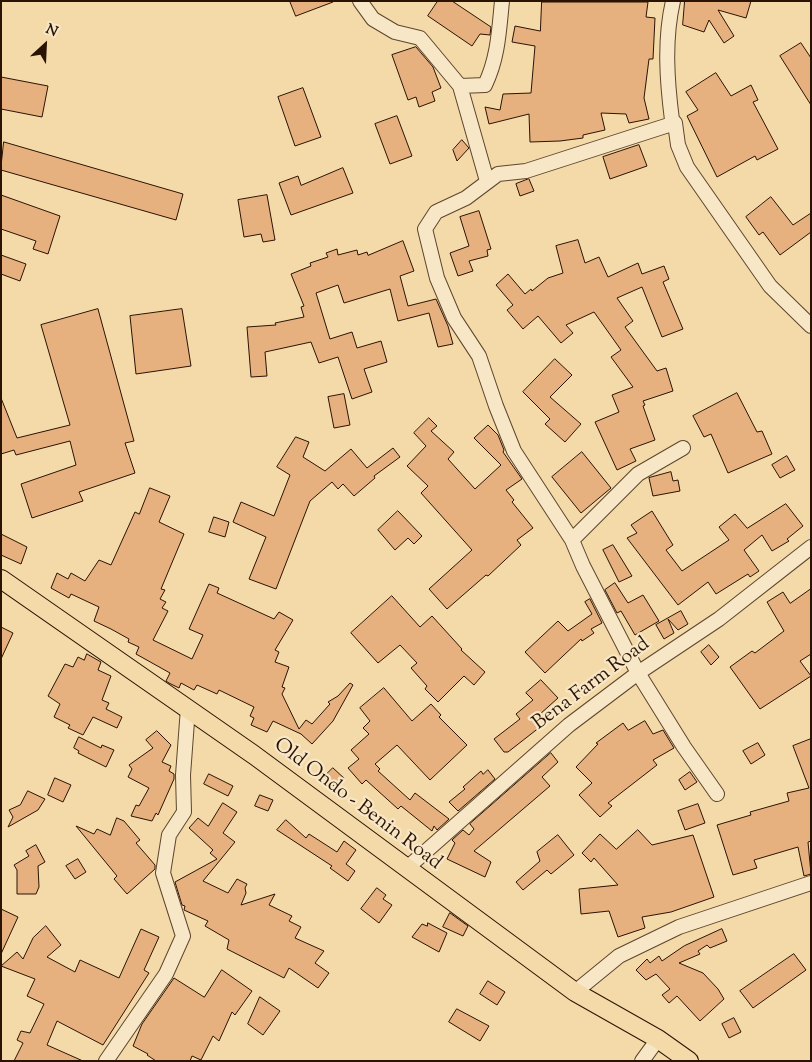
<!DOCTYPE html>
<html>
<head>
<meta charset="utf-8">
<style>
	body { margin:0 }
	#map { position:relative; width:812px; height:1062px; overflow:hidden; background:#f3daa8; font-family:"Sorts Mill Goudy",serif }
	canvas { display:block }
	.frame { position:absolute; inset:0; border:2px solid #2b1304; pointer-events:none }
	.north { position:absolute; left:20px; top:20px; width:50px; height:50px; -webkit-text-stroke:4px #f7e7c6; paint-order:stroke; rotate:25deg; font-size:14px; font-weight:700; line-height:20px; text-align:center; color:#2b1304 }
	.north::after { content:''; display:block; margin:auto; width:18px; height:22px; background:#2b1304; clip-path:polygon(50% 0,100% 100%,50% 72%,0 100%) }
</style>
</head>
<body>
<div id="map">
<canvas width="812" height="1062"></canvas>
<div class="frame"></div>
<div class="north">N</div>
</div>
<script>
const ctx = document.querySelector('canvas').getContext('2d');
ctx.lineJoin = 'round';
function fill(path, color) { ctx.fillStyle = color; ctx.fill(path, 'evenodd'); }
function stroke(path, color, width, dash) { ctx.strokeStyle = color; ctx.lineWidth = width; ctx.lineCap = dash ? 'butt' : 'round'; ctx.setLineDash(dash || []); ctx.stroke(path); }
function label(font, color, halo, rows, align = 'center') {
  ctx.font = font + ' "Sorts Mill Goudy",serif'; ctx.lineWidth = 4.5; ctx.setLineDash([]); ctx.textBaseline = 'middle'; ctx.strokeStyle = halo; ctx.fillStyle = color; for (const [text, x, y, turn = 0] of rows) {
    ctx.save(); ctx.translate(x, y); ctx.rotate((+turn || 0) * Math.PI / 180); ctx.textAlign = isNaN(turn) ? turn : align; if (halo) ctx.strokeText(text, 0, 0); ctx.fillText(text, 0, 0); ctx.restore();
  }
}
const building = new Path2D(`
	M290,1H333V2L296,16Z
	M438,1H452L491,27L490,35L480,34L472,46L428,16Z
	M685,1H751L746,18L718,10L734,36L724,43L709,20L704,32L683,25Z
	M542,2H648L646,17L655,18L653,59H649L644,98L649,119L629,123L626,114L601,113L605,130L583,135V138L560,141L530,142L529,114L489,124L485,107L500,110L503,94L531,93L535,46L512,42L515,26L540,31Z
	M801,43L811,58V105L780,56Z
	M416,47L433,67L441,88L432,92L435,101L419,107L416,97L408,100L392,55Z
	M716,73L731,96L751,85L758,100L753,102L778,149L757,160L755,156L717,177L687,116L698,110L686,92Z
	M1,77L48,86L42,117L1,109Z
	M303,88L321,137L295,146L278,97Z
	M397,116L412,156L390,164L375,124Z
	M462,140L469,148L457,161L453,150Z
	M4,142L183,194L176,220L1,170Z
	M639,145L647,166L610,179L603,157Z
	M343,168L353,193L291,215L279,183L298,176L301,185Z
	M529,179L534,191L520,196L516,184Z
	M1,195L60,216L48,254L33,249L36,241L1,229Z
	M267,195L275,240L263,242L261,234L244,237L238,200Z
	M771,197L793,225L811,213V232L780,255L763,232L759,235L746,217Z
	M479,211L491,249L487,250L488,256L469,261L473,271L458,276L450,253L469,246L460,217Z
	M578,240L585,263L599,257L608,277L638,263L642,274L664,266L669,279L663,282L683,329L662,337L642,287L617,298L633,321L625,327L657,371L666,368L673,391L643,401L645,405L643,406L655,440L630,449L636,461L617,470L595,422L619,412L612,395L633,387L611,357L621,350L594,312L566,325L573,333L561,343L538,316L523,329L507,310L513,305L496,285L508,274L525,294L531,289L532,291L548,278L563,273L556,246Z
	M403,241L414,271L400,276L408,306L436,299L448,326L453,344L438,347L429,313L398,321L390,289L344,303L338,285L316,293L330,339L352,332L357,348L381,341L387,362L364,369L372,392L352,399L338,357L319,363L311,342L265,352L267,376L251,377L247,327L276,325L275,323L304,317L301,307L304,306L291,274L311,266L310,263L328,257L326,253L337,249L338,255L357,250L358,255L367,252L368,255Z
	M1,255L26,264L20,281L1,274Z
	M98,309L134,441L125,443L135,473L79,492L83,501L32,518L21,484L76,465L70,441L16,455L14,450L1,454V398L17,438L70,425L41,325Z
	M182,309L191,366L136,374L130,316Z
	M555,359L572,375L550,397L581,424L565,442L545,424L550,419L523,392Z
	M737,393L757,432L762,431L772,454L728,473L711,434L704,437L693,416Z
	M344,394L350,425L334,428L328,397Z
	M429,418L437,426L431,431L454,452L448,459L475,489L501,465L474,438L488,425L498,435L504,450L503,452L522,479L506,490L514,500L512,502L533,528L517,540L521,545L488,576L486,575L447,609L429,589L472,550L421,493L428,486L407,466L426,446L414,433Z
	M296,437L309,442L303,457L325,471L351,449L367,468L393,448L400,457L374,476L375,478L354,496L343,484L338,489L332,482L310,501L276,589L249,579L266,537L233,522L241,502L274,516L290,475L277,467Z
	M582,452L611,488L581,513L552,477Z
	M787,456L795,470L780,478L772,465Z
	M671,472L673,481L678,480L680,491L653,496L649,478Z
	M150,488L170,496L159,522L184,534L161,589L165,590L160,599L166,602L162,608L168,611L153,640L192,659L203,635L189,629L209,584L219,588L217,593L274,619L279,612L293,620L275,650L279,652L275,662L289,667L282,687L285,688L282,694L299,729L306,720L312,724L330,704L328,702L338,696L350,683L353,685L333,721L312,744L301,734L273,721L267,732L251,725L254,718L250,716L254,707L219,690L217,694L197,685L194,690L181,683L179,688L169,683L166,681L170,673L136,654L139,647L128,642L129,639L111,629L94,621L99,607L71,594L69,598L51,588L57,573L68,579L71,573L85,581L99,560L111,565L135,512L139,514Z
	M786,504L803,526L787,539L789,541L772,551L762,535L744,550L759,571L750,577L748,574L716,594L708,582L678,605L627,538L637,533L631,525L652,511L673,545L666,550L682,571L729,540L719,527L735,514L747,528Z
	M398,511L422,536L414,544L408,538L395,550L378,530Z
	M214,517L229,522L225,537L209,532Z
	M1,534L27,547L21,564L1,555Z
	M613,545L632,576L619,582L603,550Z
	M615,583L628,603L643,595L659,621L635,635L621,611L617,613L605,590Z
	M811,589V654L800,661L811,676L760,709L730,667L752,651L755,653L784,631L767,602L783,592L790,603Z
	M392,596L420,627L432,616L462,649L461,650L485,672L474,685L464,676L438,702L425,689L427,686L411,668L417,663L400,645L378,663L351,633Z
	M590,599L602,623L591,629L594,633L582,641L581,639L545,673L525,652L558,621L568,631L592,614L585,602Z
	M681,611L688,624L678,630L668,619L674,633L664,639L656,625Z
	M1,627L13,633L1,659Z
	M709,645L719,657L711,665L701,652Z
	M87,654L101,662L98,670L111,676L102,700L109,703L106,709L122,717L117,728L93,717L83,735L68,728L70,725L54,717L60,704L48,696L65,664L73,667L78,657L84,660Z
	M541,680L558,698L539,715L542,719L539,721L540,727L508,752H504L494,739L520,719L516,714L533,700L526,693Z
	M384,688L412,721L431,704L441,715L439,717L467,745L430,780L397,745L375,764L380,769L378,771L410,800L415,793L449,819L437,830L434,826L432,831L401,806L398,809L366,780L362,784L348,768L359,759L351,750L369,734L363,728L370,721L360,708Z
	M645,721L653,734L663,730L674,748L653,760L657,765L608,803L612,806L600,817L579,795L592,783L576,767L598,744L596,743L623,723L628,730Z
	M157,731L171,745L162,762L171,766L169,771L174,774V779L158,815L156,813L152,821L131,816L136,805L139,806L149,788L128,777L132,769L129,765L153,748L146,740Z
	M79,737L101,748L102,745L114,750L106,767L78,753L79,751L74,748Z
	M811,739V841L808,842L811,874L804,876L798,847L754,860L757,868L733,875L717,825L751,815L750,812L789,801L787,793L809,788L793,746Z
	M758,743L765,755L751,764L743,751Z
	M551,753L558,762L542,777L550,786L474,851L491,862L485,877L447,859L455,843L452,840L463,830L469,835L474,829L470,824Z
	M333,768L345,779L336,788L324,777Z
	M488,770L495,779L458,811L449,802L465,789L463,787L481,771L483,774Z
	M690,772L697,782L685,790L679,780Z
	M209,774L233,786L228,796L204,784Z
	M55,778L71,785L63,802L48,795Z
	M28,791L45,799L38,810L8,827L13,817L9,810L20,805Z
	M260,795L273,800L268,811L255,806Z
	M223,803L237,812L223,833L235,842L203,881L228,893L237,879L247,884L245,888L246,893L241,905L275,894L269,905L292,916L289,921L301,927L295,938L324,951L315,963L329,973L318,988L289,968L284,978L227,949L229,940L205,926L208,921L184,910L185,906L182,905L175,882L217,859L210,853L213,850L189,828L198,818L208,826Z
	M698,804L705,823L685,830L678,811Z
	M117,818L124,821L140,840L136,843L155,865V869L127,894L114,879L117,876L76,826L94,834L97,829L110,835Z
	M286,820L306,838L309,834L337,852L344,841L356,850L346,864L355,871L348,881L330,868L332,866L277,830Z
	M638,830L652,845L693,835L714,897L671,912L642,917L645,928L618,937L609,911L581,914L579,889L618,885L594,858L591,862L582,853L600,834L616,849Z
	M558,835L574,855L551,874L547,870L523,890L516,882L540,861L537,852Z
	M36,845L45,862L38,866L39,887L36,894H17V870L14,865L29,856L26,851Z
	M78,859L86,872L75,879L66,866Z
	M377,888L386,895L383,899L392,905L379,923L361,909Z
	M1,909L18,917L1,954Z
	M450,913L468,926L463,936L443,927Z
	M428,923L447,933L439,952L412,937L422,924L427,926Z
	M46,926L61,945L47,957L75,972L80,960L119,978L141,929L159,937L144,970L149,973L103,1045L57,1021L47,1045L83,1061H14L23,1043L17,1040L21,1031L30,1033L44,1004L27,996L35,979L1,966L17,952L23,959L33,938Z
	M722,929L727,941L710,948L707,945L698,951L700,954L679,963L703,973L718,989L724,999L700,1021L677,996L669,1003L662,995L670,989L656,974L646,980L636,970L647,959L650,963L659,956L662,961L684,946Z
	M794,954L806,970L753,1008L740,991Z
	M222,970L252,991L235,1015L232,1012L219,1041L213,1036L201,1060L192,1056L190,1061H156L147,1055L148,1054L133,1046L142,1024L174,978L204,997Z
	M488,981L505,992L497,1005L480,994Z
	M260,997L280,1011L263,1035L248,1024Z
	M457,1009L489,1026L480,1041L449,1022Z
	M734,1018L741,1032L729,1038L722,1024Z`);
fill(building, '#e6b07f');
stroke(building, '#2b1304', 1);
const minor = new Path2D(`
	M360,1L373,19L395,32L420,38L460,86L487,181
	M673,1C664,40 667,81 672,120L675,123L678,145L687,167L770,286L811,326
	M460,86L485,85C498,58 499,31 502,1
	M675,123L526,171L498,174L466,198L436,212L425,229L437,278L454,318L479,356L496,406L514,451L572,540L583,566L638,673L684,747L717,794
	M572,540L638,474L683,448
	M407,868L569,725L638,673L719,619L811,547
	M575,992L619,956L679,927L811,883
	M106,1061L166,974L183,936L163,873L169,835L184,812L183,775L188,708
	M642,1061L658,1039`);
const major = new Path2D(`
	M1,579L254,755L575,992L658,1039L689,1061`);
stroke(minor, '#5d452d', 16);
stroke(major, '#2b1304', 20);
stroke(minor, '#f7e7c6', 14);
stroke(major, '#f3daa8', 18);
label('20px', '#2b1304', '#f7e7c6', [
	["Bena Farm Road",592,685,-37],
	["Old Ondo - Benin Road",357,805,37]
]);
</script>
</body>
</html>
